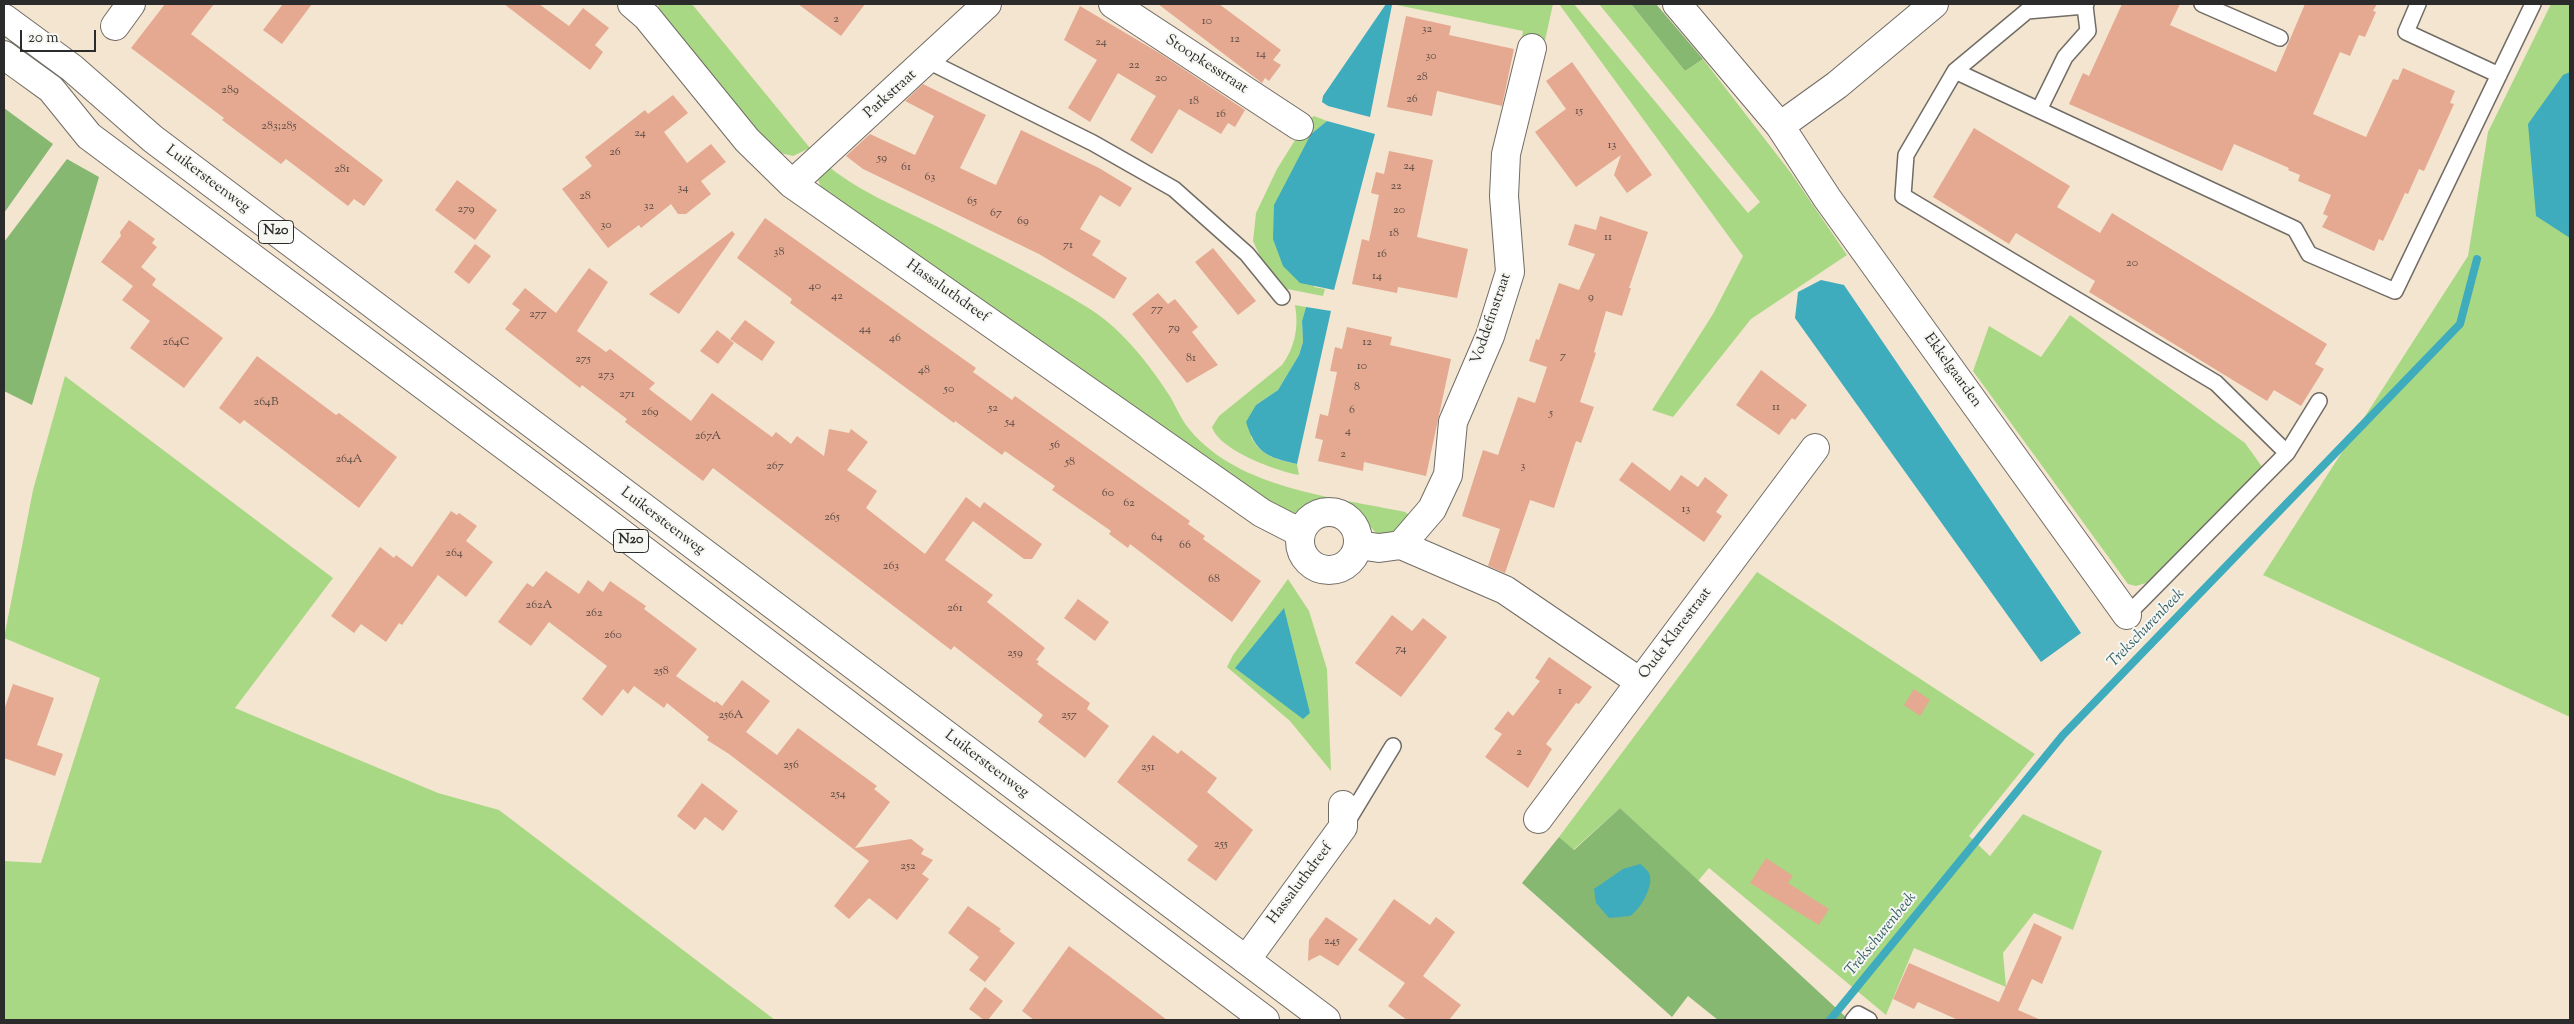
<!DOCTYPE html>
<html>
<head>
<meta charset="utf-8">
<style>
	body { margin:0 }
	#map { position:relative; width:2574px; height:1024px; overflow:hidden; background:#f4e5d1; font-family:"Sorts Mill Goudy",serif }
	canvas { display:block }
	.frame { position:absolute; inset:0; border:5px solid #2b2b2b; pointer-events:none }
	.scale { position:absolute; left:20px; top:30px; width:76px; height:22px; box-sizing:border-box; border:2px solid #2b2b2b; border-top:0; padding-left:6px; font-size:15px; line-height:18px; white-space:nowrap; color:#2b2b2b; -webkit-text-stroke:4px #f6f6f2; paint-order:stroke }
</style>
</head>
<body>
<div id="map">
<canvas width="2574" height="1024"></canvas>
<div class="frame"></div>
<div class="scale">20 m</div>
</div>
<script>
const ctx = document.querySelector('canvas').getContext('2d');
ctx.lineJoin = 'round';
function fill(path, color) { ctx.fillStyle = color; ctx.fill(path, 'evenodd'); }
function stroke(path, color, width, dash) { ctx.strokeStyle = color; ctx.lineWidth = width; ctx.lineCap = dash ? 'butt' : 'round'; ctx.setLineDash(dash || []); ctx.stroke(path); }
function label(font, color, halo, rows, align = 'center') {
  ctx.font = font + ' "Sorts Mill Goudy",serif'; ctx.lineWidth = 4; ctx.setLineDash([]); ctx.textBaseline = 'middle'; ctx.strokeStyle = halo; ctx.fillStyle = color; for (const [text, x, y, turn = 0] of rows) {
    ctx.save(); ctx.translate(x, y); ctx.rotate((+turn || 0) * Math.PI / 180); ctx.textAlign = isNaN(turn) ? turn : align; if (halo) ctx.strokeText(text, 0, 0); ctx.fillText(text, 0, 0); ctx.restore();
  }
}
fill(new Path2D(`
	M658,4H692L810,148L793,156L776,152L661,15Z
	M1392,4H1553L1544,45L1521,43L1523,31Z
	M1559,4H1574L1748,213L1760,202L1599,4H1631L1685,71L1703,59L1791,173L1847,255L1751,319L1673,417L1652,410L1713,314L1743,256Z
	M2551,4H2570V717L2263,575L2468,256L2488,132Z
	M1314,116L1327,121L1311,134L1314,287L1325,289L1323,296L1287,289L1280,285L1264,265L1253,241L1256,213L1277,169L1307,121Z
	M823,162C856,190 895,206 934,225C987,252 1040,278 1090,309C1124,331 1150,365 1171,398C1177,409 1182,421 1190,430C1239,489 1334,497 1405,512L1412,517L1404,530L1379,536C1360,517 1351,499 1321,507C1313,509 1303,513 1294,513C1275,512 1255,495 1238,486L824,190C815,181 818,172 823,162Z
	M1295,305L1306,307L1302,321L1303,342L1299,355L1278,390L1256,405L1251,437C1261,456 1277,460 1297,464L1299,475C1276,471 1219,450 1212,427L1219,416L1282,365C1295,347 1299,327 1295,305Z
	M2070,315L2245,443L2263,468L2146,583L2136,586L2128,584L1973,371L1989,326L2041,357Z
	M65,376L333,578L235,708L438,793L499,810L775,1020H4V861L41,863L100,678L4,638L33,490Z
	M1757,572L2035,754L1969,836L1990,856L2023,814L2102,851L2073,930L2034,913L2003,953L2006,987L1914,948L1886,1015L1709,868L1698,881L1620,808L1573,850L1559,837Z
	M1288,579L1309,611L1327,669L1331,771L1290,721L1227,667L1233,655Z`), '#a9d885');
fill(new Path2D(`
	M1631,4H1656L1703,59L1685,71Z
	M4,108L53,144L4,213Z
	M67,159L99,177L32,405L4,391V242Z
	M1620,808L1849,1020H1718L1688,996L1672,1017L1522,883L1559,837L1574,850Z`), '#86b872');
fill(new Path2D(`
	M1386,4L1392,5L1370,117L1328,106L1322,102L1323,96Z
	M2570,72V238L2536,216L2528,124L2563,75Z
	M1327,121L1375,134L1334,290L1300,283L1283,266L1273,239L1274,205L1311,134Z
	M1821,280L1844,285L2081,633L2041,662L1795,318L1798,292Z
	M1306,307L1331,311L1297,464C1266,457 1256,453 1246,422L1256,405L1278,390L1299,355L1303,342L1302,321Z
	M1284,608L1310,713L1303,719L1235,668Z
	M1640,864C1643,866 1647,870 1649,873C1655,885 1640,910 1630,916L1609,918L1596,903L1594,889L1623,869Z`), '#3eacbc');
stroke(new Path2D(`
	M1830,1020L2063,735L2460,324L2477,259`), '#3eacbc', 8);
fill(new Path2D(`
	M165,4H214L191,34L383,180L364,206L354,199L348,206L286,159L281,164L222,120L224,118L131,48Z
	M283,4H312L282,44L263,30Z
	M504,4H539L569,26L583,8L609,28L595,45L603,52L590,70Z
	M798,4H865L841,36Z
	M1158,4H1219L1281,50L1273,60L1281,65L1269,81L1265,78L1262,83Z
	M2122,4H2180L2170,25L2276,72L2305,4H2377L2373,11L2376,12L2365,37L2359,35L2350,56L2340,52L2313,114L2366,137L2393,79L2398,80L2403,68L2455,91L2450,103L2454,104L2424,171L2419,169L2408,194L2405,193L2383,241L2379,239L2374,251L2322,227L2328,216L2323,214L2331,195L2298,181L2300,175L2288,170L2289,168L2234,144L2222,171L2069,104L2083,73L2089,76Z
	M1080,6L1161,54L1245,110L1235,127L1228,123L1221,134L1179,109L1152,154L1130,140L1156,96L1118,73L1090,122L1068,108L1097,60L1064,40Z
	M1406,16L1451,26L1449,35L1514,49L1502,106L1437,91L1432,116L1387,107Z
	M1572,62L1652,175L1627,193L1614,175L1621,155L1576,187L1535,132L1566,109L1546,81Z
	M923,84L986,115L960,168L996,185L1021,130L1099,168L1132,188L1120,207L1100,195L1080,229L1101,241L1092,255L1127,278L1114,299L1039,254L863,169L846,156L870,134L915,155L934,116L905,101Z
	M673,95L688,113L664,132L687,163L711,144L726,162L701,181L711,194L686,214H678L671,204L641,228L639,225L608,248L562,189L592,166L585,157L645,110L648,114Z
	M1974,128L2070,186L2057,207L2100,233L2112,213L2327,344L2315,364L2324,369L2301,406L2274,390L2267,401L2089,292L2095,281L2016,233L2009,244L1933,197Z
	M1389,151L1433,160L1417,237L1468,249L1457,298L1398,287L1397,293L1352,284L1362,239L1369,241L1379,195L1371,193L1376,172L1384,174Z
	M457,180L497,210L475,240L435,210Z
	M1600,216L1648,232L1629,288H1631L1622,316L1606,311L1594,352L1596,353L1580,402L1594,407L1581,443L1576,441L1554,508L1530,500L1505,573L1488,566L1500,529L1462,516L1483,450L1498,455L1518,397L1535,403L1547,367L1529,361L1536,339L1539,340L1559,283L1579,290L1595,254L1568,245L1575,224L1596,230Z
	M765,218L976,368L973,372L1012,400L1015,396L1190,521L1188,524L1205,536L1203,539L1261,581L1232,622L1130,544L1128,548L1109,534L1111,531L1052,490L1055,486L1005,451L1002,455L955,421L954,423L790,303L792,299L737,258Z
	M129,220L155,239L152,243L157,247L141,267L156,279L152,285L223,338L184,388L130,348L150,321L122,300L133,286L101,262L121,236L120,232Z
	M732,231L735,234L679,314L649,294Z
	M475,244L491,256L469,284L454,272Z
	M1213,248L1256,301L1238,315L1195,262Z
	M589,268L608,282L577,331L606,352L610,349L655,383L649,389L691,421L712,393L772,437L776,432L791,444L797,436L824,456L829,429L849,433L851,429L868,442L847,470L877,491L866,508L925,554L966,497L980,508L984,502L1042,544L1032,559H1024L973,521L945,560L993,595L987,602L1045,648L1036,660L1039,661L1037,664L1090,703L1087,709L1109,726L1085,758L1038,722L1043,715L954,646L951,650L713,468L703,481L625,422L627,419L582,385L580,388L505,329L520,310L512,304L525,288L556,313Z
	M1158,293L1168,304L1175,299L1198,327L1192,332L1218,365L1187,383L1132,314Z
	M745,320L775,342L762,361L730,339Z
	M1347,327L1392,337L1390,345L1451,359L1426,476L1364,462L1363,471L1318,461L1323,440L1315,438L1320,414L1328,416L1337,372L1330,371L1335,347L1342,349Z
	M717,330L734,343L718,364L700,351Z
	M257,356L336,415L339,413L397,457L359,508L244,420L240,424L219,408Z
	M1761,370L1807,405L1795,420L1792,418L1779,435L1736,405Z
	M1632,462L1670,491L1681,475L1698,487L1705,477L1728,495L1716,512L1722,516L1704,542L1619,480Z
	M451,511L457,515L459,513L477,526L466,541L493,562L466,597L438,575L402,625L399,623L386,642L361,624L354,633L331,616L380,547L394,558L396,555L412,567Z
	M546,571L579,594L588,580L603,592L610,581L646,606L644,609L697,649L676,676L715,703L716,701L722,706L742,680L770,701L746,732L777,755L798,728L877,786L874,789L890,802L855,848L911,839L924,849L921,854L933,860L922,874L929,879L897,920L869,898L849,919L834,906L869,861L729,754L707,740L709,737L667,703L664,708L634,686L628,694L623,689L602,716L582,699L607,666L549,622L531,646L498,622L527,583L533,587Z
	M1078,599L1109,622L1095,641L1064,618Z
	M1392,615L1412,631L1423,618L1447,637L1401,697L1355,663Z
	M1549,657L1592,687L1579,704L1576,703L1546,744L1552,749L1528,788L1485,757L1502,734L1494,729L1508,711L1513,716L1540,681L1535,678Z
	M13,684L54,698L37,745L63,754L55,776L4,758V710Z
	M1914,689L1930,700L1920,716L1904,705Z
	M1153,735L1178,754L1181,750L1217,778L1207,792L1253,830L1216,881L1187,860L1198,846L1117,782Z
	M702,783L738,811L723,831L705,817L695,830L677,816Z
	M1766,858L1793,876L1788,883L1829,909L1819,925L1750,883Z
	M1394,899L1430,925L1436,917L1455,932L1423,976L1461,1005L1449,1020H1407L1388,1006L1405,983L1358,950Z
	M968,906L1001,929L999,931L1015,943L985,982L969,970L979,957L948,933Z
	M1326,917L1358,939L1338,966L1320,955L1308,961L1309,940Z
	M2034,923L2062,937L2042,984L2032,979L2018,1010L2041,1020H1958L1918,1002L1914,1009L1893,999L1909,963L1999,1002Z
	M1069,946L1113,979L1167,1020H1034L1022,1011Z
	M985,987L1003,1001L988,1020H984L969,1009Z`), '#e4a990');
const lane = new Path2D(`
	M2086,4L2085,6L2027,11L1955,71L1906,155L1903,196L2216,383L2287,453
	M2202,4L2280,38
	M2418,4L2406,32L2499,75
	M928,61L1093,143L1174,189L1247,254L1282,297
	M1955,71L2295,229L2309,254L2395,291L2533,4
	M2039,110L2065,57L2088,31L2085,6
	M2127,615L2287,453L2319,401
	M1347,822L1393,746
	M1853,1020L1858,1014L1869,1020`);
const street = new Path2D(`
	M632,4L647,17L747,140L792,184L1262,513L1301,533
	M1113,4L1299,126
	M1677,4L1780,126L1827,198L2127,615
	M115,26L131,4
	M1780,126L1837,85L1934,4
	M792,184L987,4
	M1300 541a29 29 0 1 1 58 0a29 29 0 1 1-58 0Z
	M1358,545L1379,548L1401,545L1432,509L1448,475L1453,422L1490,336L1510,272L1504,196L1506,154L1532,48
	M1401,545L1505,590L1640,682
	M1538,819L1815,448
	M1246,960L1343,827V805`);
const primary = new Path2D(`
	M4,18L72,68L153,139L1326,1020
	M4,55L51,89L89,136L560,487L1265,1020`);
stroke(lane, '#716c65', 18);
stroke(street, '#716c65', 30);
stroke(primary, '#716c65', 30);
stroke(lane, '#fff', 15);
stroke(street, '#fff', 28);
stroke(primary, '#fff', 28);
label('12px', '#594a44', null, [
	["2",836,20],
	["10",1207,22],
	["32",1427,30],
	["12",1235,40],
	["24",1101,43],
	["14",1261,55],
	["30",1431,57],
	["22",1134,66],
	["28",1422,78],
	["20",1161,79],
	["289",230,91],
	["26",1412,100],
	["18",1194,102],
	["15",1579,112],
	["16",1221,115],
	["283;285",279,127],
	["24",640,134],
	["13",1612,146],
	["26",615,153],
	["59",882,159],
	["24",1409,167],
	["61",906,168],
	["281",342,170],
	["63",930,178],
	["22",1396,187],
	["34",683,189],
	["28",585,197],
	["65",972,202],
	["32",649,207],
	["279",466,210],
	["20",1399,211],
	["67",996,214],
	["69",1023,222],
	["30",606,226],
	["18",1394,234],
	["11",1608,238],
	["71",1068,246],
	["38",779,253],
	["16",1382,255],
	["20",2132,264],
	["14",1377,277],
	["40",815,287],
	["42",837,297],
	["9",1591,298],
	["77",1157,310],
	["277",538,315],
	["79",1174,329],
	["44",865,330],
	["46",895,339],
	["264C",176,343],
	["12",1367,343],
	["7",1563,357],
	["81",1191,359],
	["275",583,360],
	["10",1362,367],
	["48",924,371],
	["273",606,376],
	["8",1357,388],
	["50",949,390],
	["271",627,395],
	["264B",266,403],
	["11",1776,408],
	["52",993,409],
	["6",1352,411],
	["269",650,413],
	["5",1551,414],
	["54",1010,423],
	["4",1348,432],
	["267A",708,437],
	["56",1055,446],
	["2",1343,455],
	["264A",349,460],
	["58",1070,463],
	["267",775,467],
	["3",1523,467],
	["60",1108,494],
	["62",1129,504],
	["13",1686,510],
	["265",832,518],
	["64",1157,538],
	["66",1185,546],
	["264",454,554],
	["263",891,567],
	["68",1214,580],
	["262A",539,606],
	["261",955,609],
	["262",594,614],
	["260",613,636],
	["74",1401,650],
	["259",1015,654],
	["258",661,672],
	["1",1560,692],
	["256A",731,716],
	["257",1069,716],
	["2",1519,753],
	["256",791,766],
	["251",1148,768],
	["254",838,795],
	["255",1221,845],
	["252",908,867],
	["245",1332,942]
]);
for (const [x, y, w] of [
	[276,232,35],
	[631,541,35]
]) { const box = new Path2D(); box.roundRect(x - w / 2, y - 11.5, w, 23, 4); ctx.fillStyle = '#f6f6f2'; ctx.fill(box); stroke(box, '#2b2b2b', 1); }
label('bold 14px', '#2b2b2b', null, [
	["N20",276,232],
	["N20",631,541]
]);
label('15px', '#2b2b2b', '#f6f6f2', [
	["Stoopkesstraat",1206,65,33],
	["Parkstraat",891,95,-42],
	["Luikersteenweg",207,180,37],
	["Hassaluthdreef",947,292,35],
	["Voddefinstraat",1492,319,-71],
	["Ekkelgaarden",1952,371,54],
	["Luikersteenweg",662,522,37],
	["Oude Klarestraat",1676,634,-53],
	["Luikersteenweg",986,765,37],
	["Hassaluthdreef",1301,884,-53]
]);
label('italic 16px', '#335f65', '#f6f6f2', [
	["Trekschurenbeek",2147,629,-46],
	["Trekschurenbeek",1882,935,-51]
]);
</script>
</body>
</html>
